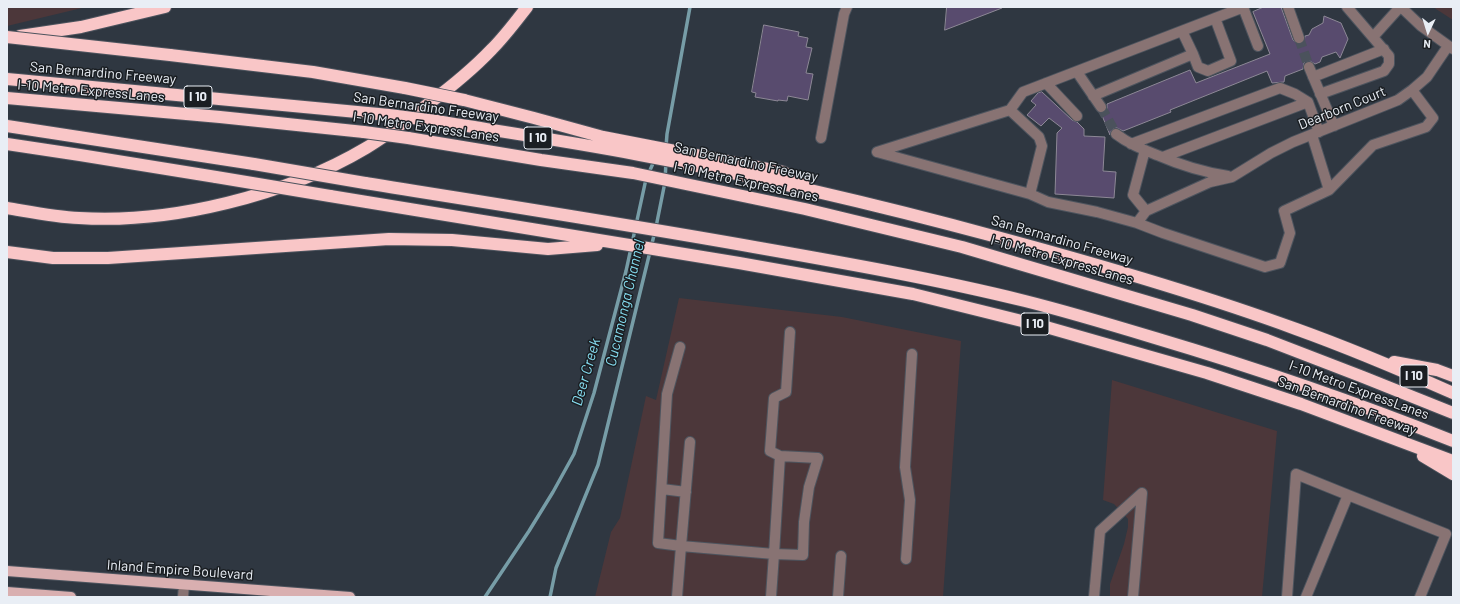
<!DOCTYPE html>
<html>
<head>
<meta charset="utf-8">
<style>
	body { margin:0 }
	#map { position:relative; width:1460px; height:604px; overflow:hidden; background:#2f3741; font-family:Barlow,sans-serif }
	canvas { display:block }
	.frame { position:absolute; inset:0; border:8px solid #e9eef5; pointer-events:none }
	.north { position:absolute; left:1408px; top:12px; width:40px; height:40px; -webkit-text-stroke:3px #1a1e22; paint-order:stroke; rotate:184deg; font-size:11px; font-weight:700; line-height:16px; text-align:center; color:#e9eef5 }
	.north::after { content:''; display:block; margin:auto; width:14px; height:18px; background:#e9eef5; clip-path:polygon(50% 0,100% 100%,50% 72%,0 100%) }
</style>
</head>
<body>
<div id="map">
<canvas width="1460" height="604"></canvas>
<div class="frame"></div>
<div class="north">N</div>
</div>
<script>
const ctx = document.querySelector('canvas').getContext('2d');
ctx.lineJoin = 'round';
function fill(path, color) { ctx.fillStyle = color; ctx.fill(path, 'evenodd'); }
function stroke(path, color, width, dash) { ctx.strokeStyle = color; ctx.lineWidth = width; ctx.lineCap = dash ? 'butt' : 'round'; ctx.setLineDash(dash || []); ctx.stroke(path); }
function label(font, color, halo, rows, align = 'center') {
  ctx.font = font + ' Barlow,sans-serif'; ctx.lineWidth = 3; ctx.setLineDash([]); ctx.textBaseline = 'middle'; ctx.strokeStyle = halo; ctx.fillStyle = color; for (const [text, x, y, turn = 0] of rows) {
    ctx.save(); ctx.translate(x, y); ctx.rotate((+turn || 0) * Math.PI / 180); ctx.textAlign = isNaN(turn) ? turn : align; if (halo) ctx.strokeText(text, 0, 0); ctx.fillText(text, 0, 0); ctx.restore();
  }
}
fill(new Path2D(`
	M7,7H86L7,26Z
	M1434,7H1453V20L1436,9Z
	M679,298L842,317L961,341L943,597H595L611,532L620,518L646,396L656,400Z
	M1112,380L1277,431L1262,597H1110V584L1124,544L1128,527V519L1114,504L1103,500Z`), '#4c373a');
stroke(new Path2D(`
	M666,147L667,134L690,7
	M485,597L529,531L553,492L574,454L594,393L626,271L646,179L655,159
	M550,597L556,568L598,465L656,227L665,182L666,161`), '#779da7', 3.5);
const building = new Path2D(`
	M947,7H1002V8L945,30Z
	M1264,7H1281L1293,40L1297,44L1304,42L1305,36L1309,35L1312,29L1323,23L1324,16L1341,23L1348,39L1340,58L1336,52L1322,57L1320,62L1315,64L1310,61H1306L1304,63L1303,69L1285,76L1284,82L1272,83L1267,71L1170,110L1171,112L1123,131L1117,128H1114L1111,131L1110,135L1101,113L1107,110V104L1190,70L1196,83L1270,54L1253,12Z
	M764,25L799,32L798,36L808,38L806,47L812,48L806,73L813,74L808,100L788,96L787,101L778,100V101L755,97L756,93L752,92Z
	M1042,92L1072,120L1077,122L1084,129V136L1105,137L1103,171L1116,172L1114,198L1055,194L1057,133L1062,128L1049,118L1041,126L1027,115L1036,105L1031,101L1038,93Z`);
fill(building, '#584b6e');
stroke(building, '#8d8896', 1);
stroke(new Path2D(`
	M1299,38L1309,67
	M1101,107L1116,134`), '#4b525c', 10, [10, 5]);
const minor = new Path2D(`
	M1243,7L1258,46
	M1288,7L1299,38
	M1401,7L1421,26L1453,49
	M1373,37L1400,7
	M1193,54L1198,67L1208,71L1231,61L1215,18
	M1309,67L1334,126
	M1077,72L1101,107
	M1313,77L1384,49
	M1046,83L1077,116
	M1412,90L1433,118L1426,127L1373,145L1329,190L1284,211L1290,233L1280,263L1265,267L1163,233L1137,223L1146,211L1210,182L1232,177L1271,153L1293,142L1398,100L1412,90L1427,77L1448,46
	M1320,94L1384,71L1389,64V56L1347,7
	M1093,96L1193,54L1182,31
	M1116,134C1129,144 1142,149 1157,155C1180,165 1203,172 1228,176
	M1312,135L1329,190
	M821,138L844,14L847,7
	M1131,144L1280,88L1295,94L1308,102L1319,132
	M1145,150L1133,195L1146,211
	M877,152L1030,194L1048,202L1097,212L1137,223
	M877,152L1010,110
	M1163,157L1308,102
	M1030,194L1042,146L1039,137L1010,110L1023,92L1244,7
	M680,347L667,394L658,543L681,546L690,442
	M780,456L774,554L803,555L804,522L809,487L818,458L780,456L770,451L774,398L786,392L790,332
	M662,489L686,492
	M1348,495L1446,534L1420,597
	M906,559L910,500L905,467L912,354
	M183,597L184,585
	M677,597L681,546L774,554L771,597
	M838,597L841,556
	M1094,597L1100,531L1142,493
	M1133,597L1142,493
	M1287,597L1296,474L1348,495L1306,597`);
const major = new Path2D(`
	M7,571L350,597
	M7,592L71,597`);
const highway = new Path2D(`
	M20,36L81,27L165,7
	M170,55L313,72L405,88
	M7,79L389,115
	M7,98L220,117L364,132
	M464,100L534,118L603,137L783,172L806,185
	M436,121C504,132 572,142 640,155C760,177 879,205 997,237C1097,264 1198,293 1296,329C1349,348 1401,370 1453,393
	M7,126L254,164
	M408,138L541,160L633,173L805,209L962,247L1192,315L1267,340L1363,377L1453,413
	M7,144L80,155L216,177
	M365,183C495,204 625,224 754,247C845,263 936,279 1025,301C1069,312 1112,325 1155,338C1256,368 1355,402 1453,441
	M330,196L739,263L913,294L1046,327L1207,373L1301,404L1453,461
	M7,208C31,212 55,217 79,218C171,224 287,195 366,148C388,135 408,119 428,104C451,87 473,69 492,49C505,36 516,21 527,7
	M7,252L53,258H108L389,239L452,240L548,249L597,245
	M1394,362L1437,370L1453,376
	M1423,456L1453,474`);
stroke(minor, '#4d545e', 12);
stroke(major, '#4d545e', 12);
stroke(highway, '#4d545e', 14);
stroke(minor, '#887373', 10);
stroke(major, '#d9afb0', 10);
stroke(highway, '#f9c6c7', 12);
const highwayBridge = new Path2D(`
	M7,37L170,55
	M405,88L464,100
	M389,115L436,121
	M364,132L408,138
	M254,164L365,183
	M216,177L330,196`);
stroke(highwayBridge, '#4d545e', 14, []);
stroke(highwayBridge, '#f9c6c7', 12);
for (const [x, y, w] of [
	[198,97,28],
	[538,138,28],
	[1035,324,28],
	[1414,376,28]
]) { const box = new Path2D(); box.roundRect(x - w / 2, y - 11, w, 22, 3); ctx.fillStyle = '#1a1e22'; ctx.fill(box); stroke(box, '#e9eef5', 1); }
label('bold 13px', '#e9eef5', null, [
	["I 10",198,97],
	["I 10",538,138],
	["I 10",1035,324],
	["I 10",1414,376]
]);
label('14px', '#e9eef5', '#1a1e22', [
	["San Bernardino Freeway",103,73,5],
	["I-10 Metro ExpressLanes",91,91,5],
	["San Bernardino Freeway",426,107,8],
	["Dearborn Court",1342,108,-22],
	["I-10 Metro ExpressLanes",426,127,8],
	["San Bernardino Freeway",746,162,12],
	["I-10 Metro ExpressLanes",746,182,12],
	["San Bernardino Freeway",1062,240,16],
	["I-10 Metro ExpressLanes",1062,260,16],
	["I-10 Metro ExpressLanes",1359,390,20],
	["San Bernardino Freeway",1347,406,20],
	["Inland Empire Boulevard",180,570,4]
]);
label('italic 15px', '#86ddf1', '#1a1e22', [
	["Cucamonga Channel",625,303,-77],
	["Deer Creek",586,372,-74]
]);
</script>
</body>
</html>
